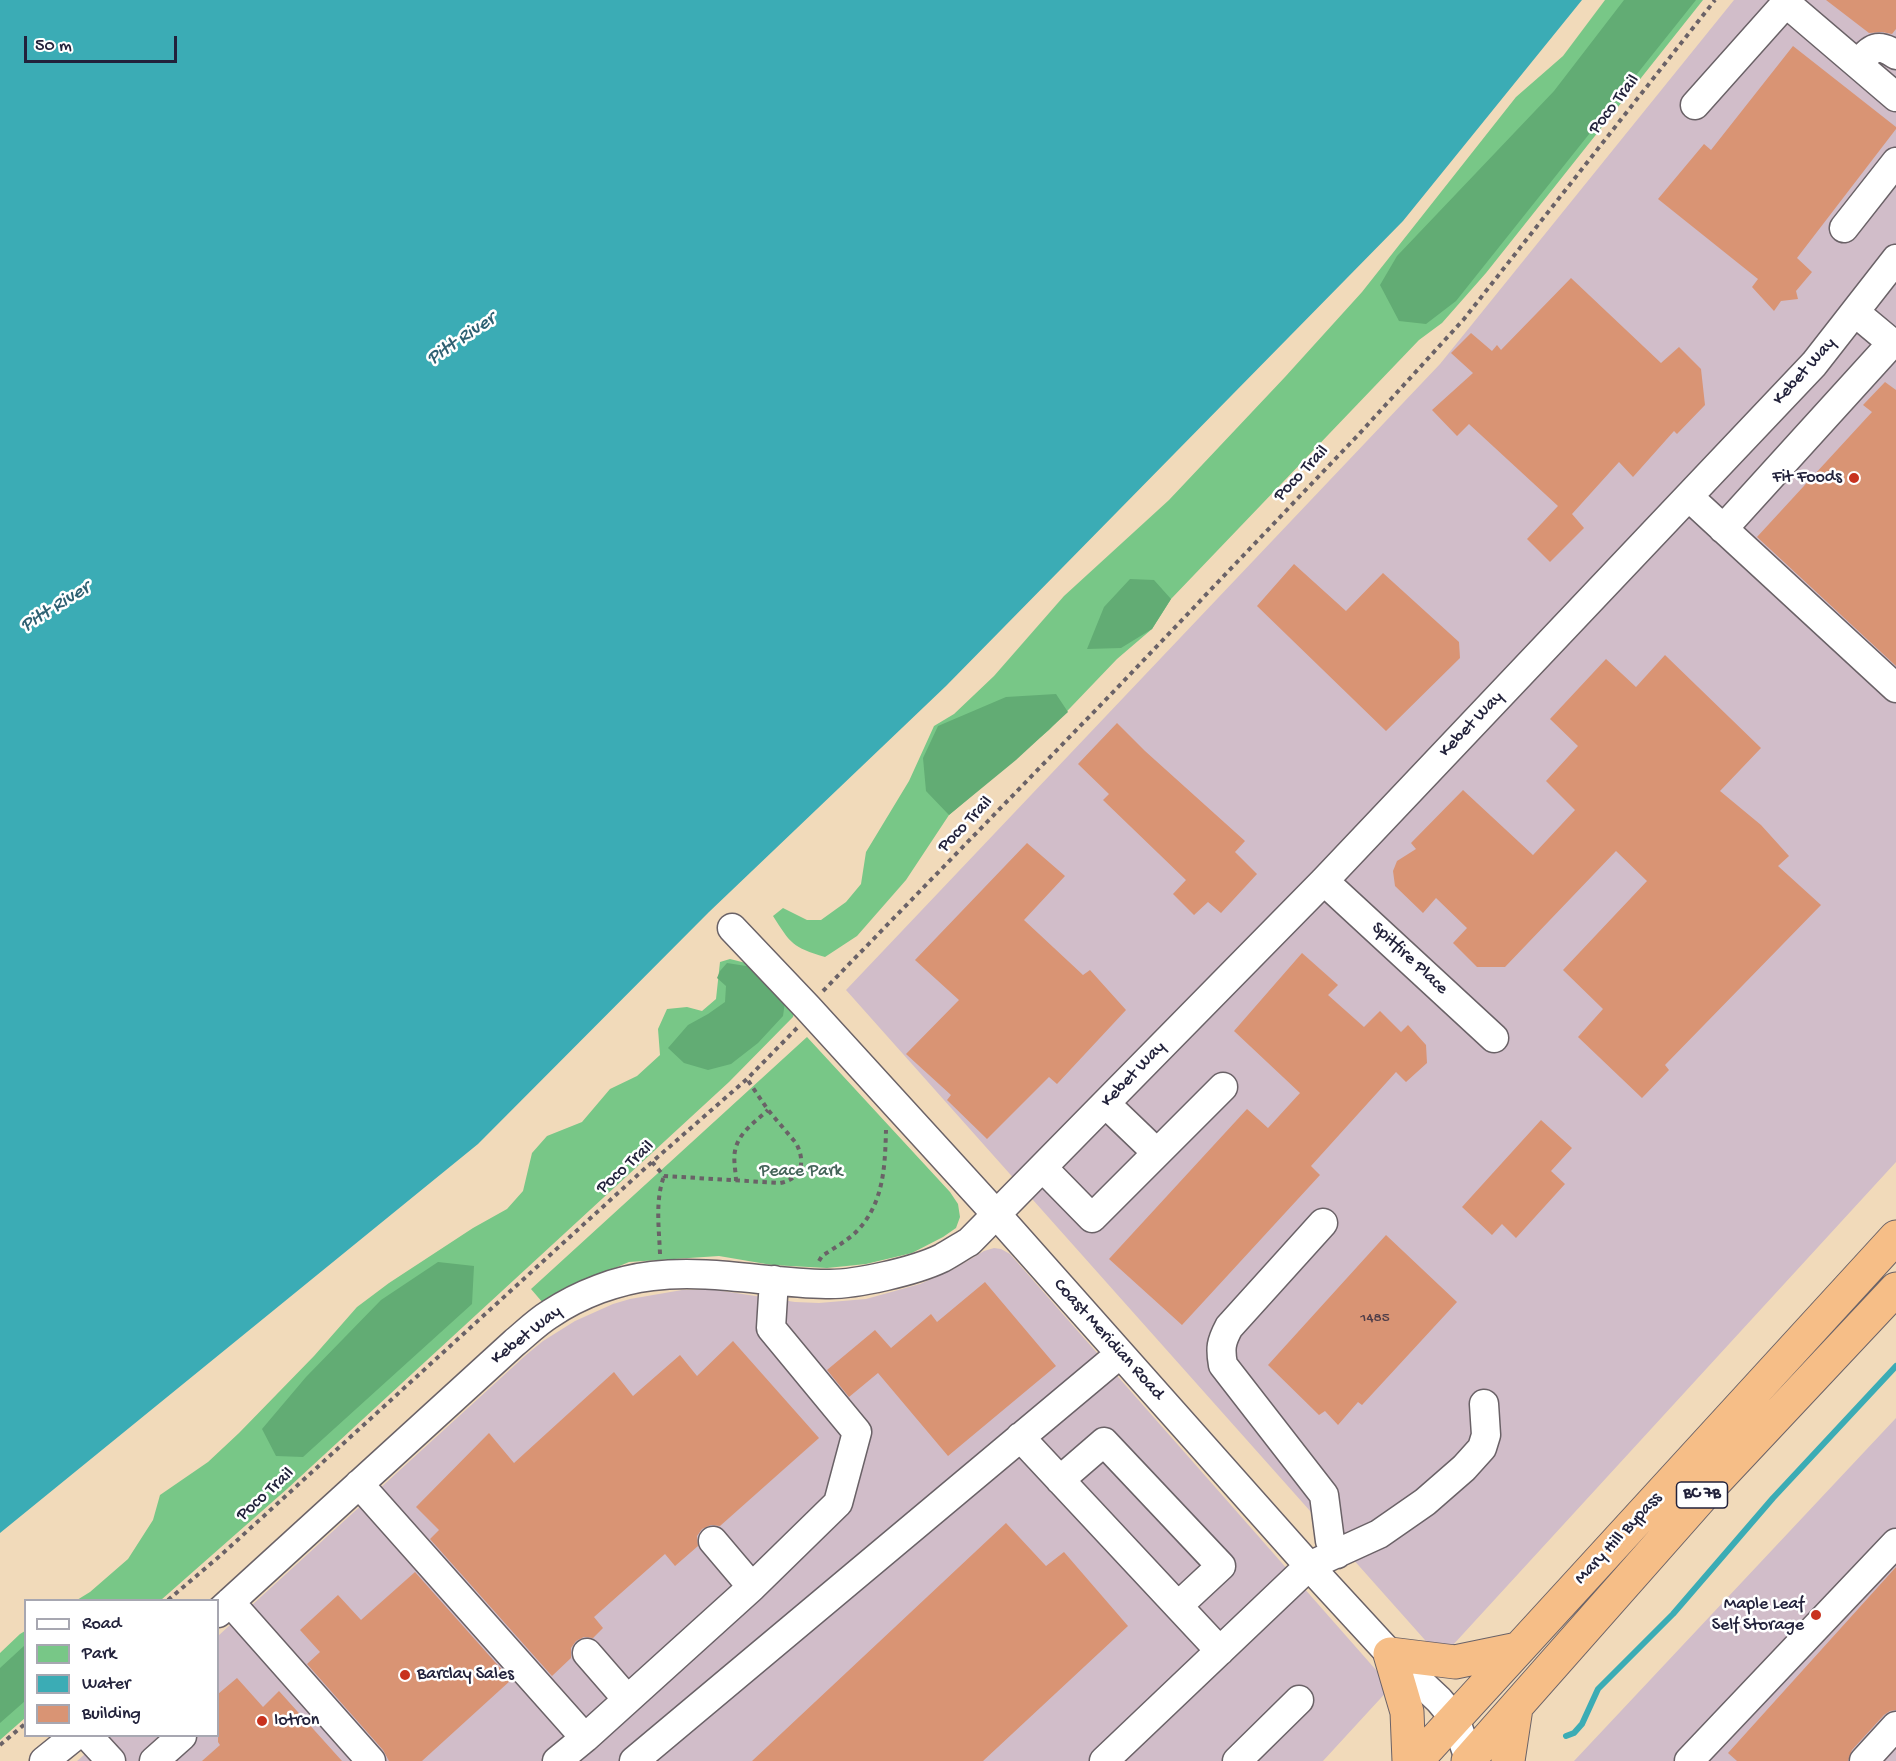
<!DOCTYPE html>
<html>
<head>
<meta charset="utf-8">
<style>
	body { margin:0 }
	#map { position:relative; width:1896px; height:1761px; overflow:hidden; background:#f1daba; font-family:"Gochi Hand",sans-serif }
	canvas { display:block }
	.legend { position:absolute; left:24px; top:1599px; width:195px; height:138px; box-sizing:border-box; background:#fff; border:2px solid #a7a7b1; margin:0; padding:8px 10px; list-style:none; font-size:18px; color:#22223b }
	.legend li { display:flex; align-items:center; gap:12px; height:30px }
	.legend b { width:30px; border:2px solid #a7a7b1 }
	.scale { position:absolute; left:24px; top:36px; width:153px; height:27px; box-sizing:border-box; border:3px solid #22223b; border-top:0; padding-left:8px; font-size:18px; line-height:21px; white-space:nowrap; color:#22223b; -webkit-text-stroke:4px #fff; paint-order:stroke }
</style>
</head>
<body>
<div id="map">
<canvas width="1896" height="1761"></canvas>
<ul class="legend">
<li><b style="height:8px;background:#fff"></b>Road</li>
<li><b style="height:16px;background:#78c787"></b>Park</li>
<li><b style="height:16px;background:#3bacb5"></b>Water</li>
<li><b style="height:16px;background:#d99474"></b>Building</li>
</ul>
<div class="scale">50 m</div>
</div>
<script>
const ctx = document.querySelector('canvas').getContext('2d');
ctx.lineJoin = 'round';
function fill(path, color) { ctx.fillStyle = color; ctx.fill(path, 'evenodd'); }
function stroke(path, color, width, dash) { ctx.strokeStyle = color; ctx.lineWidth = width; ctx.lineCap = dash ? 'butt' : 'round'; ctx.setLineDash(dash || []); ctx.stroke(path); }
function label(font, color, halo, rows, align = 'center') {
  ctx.font = font + ' "Gochi Hand",sans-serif'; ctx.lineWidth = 5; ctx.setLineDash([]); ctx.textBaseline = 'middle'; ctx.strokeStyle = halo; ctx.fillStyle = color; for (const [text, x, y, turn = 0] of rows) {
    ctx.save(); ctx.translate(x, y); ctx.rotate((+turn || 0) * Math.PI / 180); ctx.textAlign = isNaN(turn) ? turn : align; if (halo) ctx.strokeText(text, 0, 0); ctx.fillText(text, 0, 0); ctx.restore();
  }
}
fill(new Path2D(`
	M1734,0H1896V1162L1441,1658L846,990L1440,364Z
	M994,1248L1001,1249L1010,1254L1391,1687L1323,1761H77L106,1736H218V1636L526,1355L543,1341L575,1321L613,1304L630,1299L682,1290H716L795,1302L819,1303L866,1299L920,1284L954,1269L984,1251Z
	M1896,1418V1761H1574Z`), '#d1bdc9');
fill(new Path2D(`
	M1605,0H1703L1486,273L1442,323L1419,340L1171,599L1152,629L1117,659L1049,730L949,815L906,880L857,936L825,957C792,947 791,944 773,916L783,908L807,920H821L846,902L861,884L866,852L909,781L934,726L954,714L994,676L1064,596L1169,500L1285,377L1362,292L1516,97L1563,56Z
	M730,959L746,963L795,1009L793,1017L729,1082L287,1489L161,1600H77L90,1592L128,1559L153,1520L160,1495L208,1462L239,1433L314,1356L357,1307L389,1283L473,1228L507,1209L523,1191L532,1153L547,1136L582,1122L610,1089L637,1076L660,1055L658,1029L667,1009L687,1007L702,1011L716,999L720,962Z
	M807,1037L950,1192L958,1204L960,1217L956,1228L943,1237L912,1253L866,1264L827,1268L772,1265L719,1256L629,1262L579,1283L543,1303L531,1289Z
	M25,1631V1718L0,1740V1653L20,1634Z`), '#78c787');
fill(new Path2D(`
	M1624,0H1696L1456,301L1426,324L1399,321L1380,285L1397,256L1554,91Z
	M1130,579L1154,580L1171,599L1152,629L1121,648L1087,649L1104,607Z
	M1056,694L1068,712L1016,760L949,815L926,791L923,758L938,726L1006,697Z
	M727,963L759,968L785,1002L783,1016L758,1043L731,1064L708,1070L684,1063L668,1048L688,1025L708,1014L725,1002L726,986L717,978L720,971Z
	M438,1262L474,1266L472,1304L303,1457L276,1456L262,1429L306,1377L381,1300Z
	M25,1645V1701L0,1723V1668Z`), '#62ac74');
fill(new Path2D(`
	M0,0H1582L1403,221L946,686L709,912L478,1144L0,1533Z`), '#3bacb5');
stroke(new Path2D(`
	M1566,1736L1574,1733L1582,1724L1598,1689L1673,1614L1773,1498L1896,1366`), '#3bacb5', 6);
fill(new Path2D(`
	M1826,0H1896V29L1892,34L1882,32L1869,33Z
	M1793,46L1896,127V129L1797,258L1812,272L1796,291L1798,299L1781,301L1774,311L1752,287L1758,279L1658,199L1704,144L1711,150Z
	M1571,278L1661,363L1679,347L1701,369L1705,405L1677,434L1674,431L1633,477L1619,462L1572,514L1584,528L1550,562L1527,539L1558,506L1469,424L1457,436L1432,410L1473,373L1451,353L1471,333L1492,351L1497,345L1501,350Z
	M1885,382L1896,390V666L1757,537L1872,412L1863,405Z
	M1294,564L1346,611L1383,573L1459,642L1460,658L1386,731L1257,606Z
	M1665,655L1761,748L1720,791L1761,825L1789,856L1778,866L1821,905L1665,1065L1669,1070L1642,1098L1578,1037L1603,1009L1563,970L1647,881L1616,851L1505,967H1477L1453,943L1467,928L1436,898L1423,913L1395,886L1393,871L1397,861L1416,849L1411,843L1463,790L1533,855L1575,810L1546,781L1578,746L1550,719L1606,659L1636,687Z
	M1117,723L1145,751L1245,841L1235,852L1257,874L1221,913L1208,902L1194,915L1173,894L1186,880L1103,800L1109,794L1078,764Z
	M1027,843L1065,876L1024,920L1083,975L1090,970L1126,1010L1057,1084L1049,1077L987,1139L947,1100L951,1095L906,1054L959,1000L915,960Z
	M1302,953L1338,985L1328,995L1364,1027L1380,1011L1401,1032L1408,1025L1426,1045L1427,1063L1406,1082L1396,1072L1311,1166L1320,1175L1182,1325L1109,1259L1247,1109L1268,1128L1300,1093L1234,1031Z
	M1541,1120L1572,1148L1551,1171L1565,1184L1516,1238L1502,1224L1492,1235L1462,1207Z
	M1386,1235L1457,1302L1362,1405L1358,1402L1338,1425L1325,1411L1319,1415L1268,1365Z
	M985,1282L1056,1366L948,1456L878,1373L849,1397L827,1370L875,1330L891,1348L931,1314L937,1322Z
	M733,1341L819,1438L720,1526L711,1525L702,1529L697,1536L698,1546L675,1566L665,1554L594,1617L603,1628L593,1638L584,1637L576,1641L571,1648V1658L552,1676L430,1539L439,1530L416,1507L489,1433L514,1463L614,1372L633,1396L680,1355L697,1376Z
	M1006,1523L1046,1566L1064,1552L1128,1626L983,1761H752Z
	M1896,1567V1710L1890,1711L1884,1715L1852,1750L1848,1761H1737L1728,1753Z
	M415,1572L511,1680L422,1761H389L383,1750L307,1664L320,1652L300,1630L338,1595L361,1620Z
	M237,1678L263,1707L279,1691L342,1761H202L220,1745L218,1742V1694Z`), '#d99474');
const minor = new Path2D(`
	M1789,0L1786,3L1896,97
	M1859,63C1871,48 1878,42 1896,55
	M1695,105L1786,3
	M1844,228L1896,162
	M1689,497L1896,688
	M1723,529L1892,343L1856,313
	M1324,881L1494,1038
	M732,928L808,1008L997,1215L1309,1566L1390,1654L1439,1700L1455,1719L1470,1761
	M1106,1104L1157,1153
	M1043,1168L1092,1218L1223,1087
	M1323,1223L1229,1327C1221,1342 1220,1348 1223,1365L1324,1495L1330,1541L1337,1554
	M1020,1437L1220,1651
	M1060,1480L1104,1442L1221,1566L1178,1606
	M359,1484L585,1738L752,1587L838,1503L857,1432L771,1328L774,1280
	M713,1541L752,1587
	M230,1602L371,1761
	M218,1613L514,1343C526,1333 537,1322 550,1314C580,1294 617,1280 652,1276C710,1269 768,1283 826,1284C855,1285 915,1271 942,1258C951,1253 960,1247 969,1242L1324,881L1814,364L1896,259
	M587,1653L627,1699
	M88,1736L111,1761
	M44,1761L75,1736
	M154,1761L182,1736
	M557,1761L585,1738
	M634,1761L1120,1354
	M1104,1761L1309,1566L1379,1534L1425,1502L1464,1468L1482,1448L1486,1435L1484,1404
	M1237,1761L1299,1700
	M1689,1761L1896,1543
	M1864,1761L1896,1726`);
const highway = new Path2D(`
	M1409,1761L1407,1712L1390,1654L1455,1662L1518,1649
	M1416,1761L1896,1237
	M1468,1761L1711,1486L1896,1289
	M1508,1761L1516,1708`);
stroke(minor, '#6a6267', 31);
stroke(highway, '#6a6267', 35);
stroke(new Path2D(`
	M823,991L1120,685L1360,433L1464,319L1715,0
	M652,1162L664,1176L780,1183C802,1179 806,1162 796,1143L768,1110L747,1079
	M736,1181C736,1172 733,1160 735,1151C738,1133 755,1122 768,1110
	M660,1254C659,1227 655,1201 664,1176
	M819,1261L822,1256C834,1248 847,1241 857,1231C884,1203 885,1166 886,1130
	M168,1600L221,1555L652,1162L747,1079L797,1028
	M0,1745L26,1723`), '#6a6267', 4, [4.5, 4.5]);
stroke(minor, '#fff', 28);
stroke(highway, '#f6be87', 33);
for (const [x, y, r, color] of [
	[1854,478,6,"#c8321e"],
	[1816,1615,6,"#c8321e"],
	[405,1675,6,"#c8321e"],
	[262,1721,6,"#c8321e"]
]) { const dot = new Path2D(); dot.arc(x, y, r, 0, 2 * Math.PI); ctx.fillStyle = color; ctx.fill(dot); stroke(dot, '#fff', 2); }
label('15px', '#503e49', null, [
	["1485",1375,1319]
]);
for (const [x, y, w] of [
	[1702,1495,51]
]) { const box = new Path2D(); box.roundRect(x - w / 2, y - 13, w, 26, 4.5); ctx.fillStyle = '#fff'; ctx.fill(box); stroke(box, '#22223b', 1.5); }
label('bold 16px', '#22223b', null, [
	["BC 7B",1702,1495]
]);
label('18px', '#22223b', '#fff', [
	["Poco Trail",1615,105,-52],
	["Kebet Way",1805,372,-48],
	["Poco Trail",1302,474,-46],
	["Kebet Way",1472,725,-46],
	["Poco Trail",966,825,-46],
	["Spitfire Place",1409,959,43],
	["Kebet Way",1134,1075,-46],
	["Poco Trail",626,1168,-42],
	["Kebet Way",527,1336,-38],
	["Coast Meridian Road",1108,1340,48],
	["Poco Trail",266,1495,-42],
	["Mary Hill Bypass",1619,1539,-47]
]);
label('18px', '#22223b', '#fff', [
	["Fit Foods",1842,478],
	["Maple Leaf",1804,1605],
	["Self Storage",1804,1626],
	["Barclay Sales",417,1675,"left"],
	["Iotron",274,1721,"left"]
], 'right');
label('18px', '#446459', '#fff', [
	["Peace Park",801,1172]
]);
label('italic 20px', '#2d6072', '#fff', [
	["Pitt River",462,340,-34],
	["Pitt River",56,608,-32]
]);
</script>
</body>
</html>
